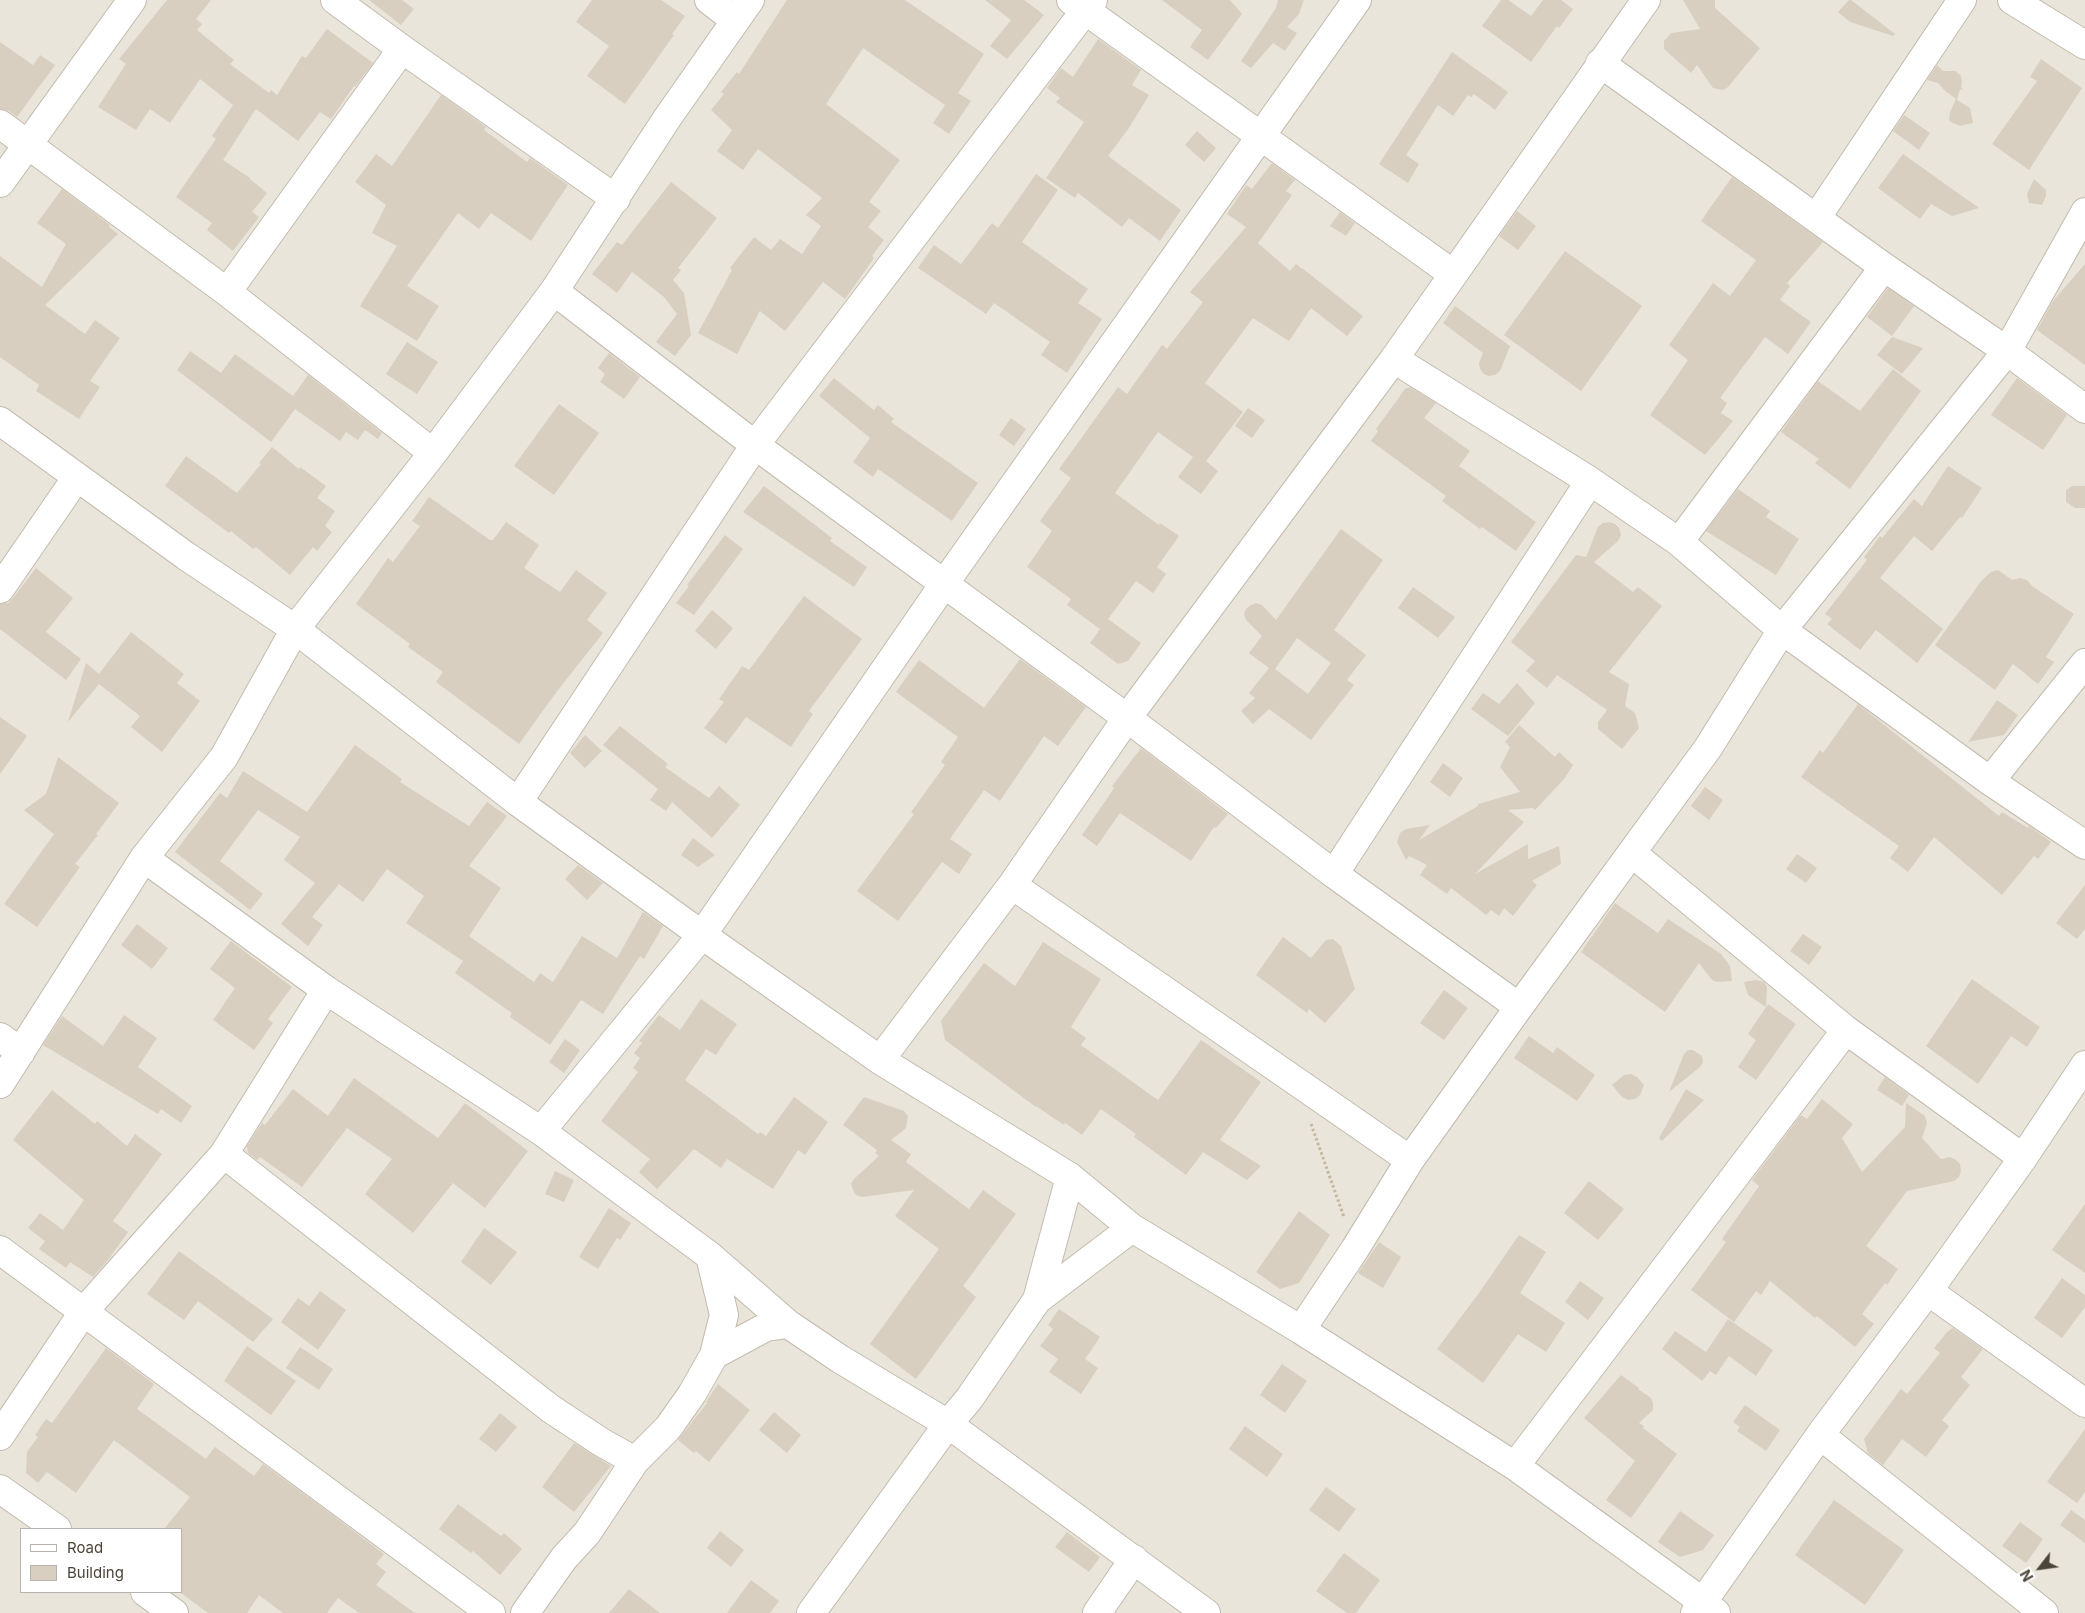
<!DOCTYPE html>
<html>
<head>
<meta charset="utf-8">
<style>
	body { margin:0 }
	#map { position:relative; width:2085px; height:1613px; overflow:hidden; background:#f6f3ec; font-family:Inter,sans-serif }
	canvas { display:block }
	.legend { position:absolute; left:20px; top:1528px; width:162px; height:65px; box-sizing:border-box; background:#fff; border:1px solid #b7b4b0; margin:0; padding:6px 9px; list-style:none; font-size:15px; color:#4b4439 }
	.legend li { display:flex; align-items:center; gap:10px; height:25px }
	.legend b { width:25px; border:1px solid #b7b4b0 }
	.north { position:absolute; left:2015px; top:1543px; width:50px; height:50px; -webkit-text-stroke:4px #fff; paint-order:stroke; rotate:240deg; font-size:14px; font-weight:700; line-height:20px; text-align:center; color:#4b4439 }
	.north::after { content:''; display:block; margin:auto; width:18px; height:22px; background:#4b4439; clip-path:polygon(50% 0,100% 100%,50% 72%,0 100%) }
</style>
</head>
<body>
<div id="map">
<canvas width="2085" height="1613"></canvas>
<ul class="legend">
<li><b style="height:6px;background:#fff"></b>Road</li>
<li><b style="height:14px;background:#d8cfc1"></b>Building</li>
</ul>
<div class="north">N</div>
</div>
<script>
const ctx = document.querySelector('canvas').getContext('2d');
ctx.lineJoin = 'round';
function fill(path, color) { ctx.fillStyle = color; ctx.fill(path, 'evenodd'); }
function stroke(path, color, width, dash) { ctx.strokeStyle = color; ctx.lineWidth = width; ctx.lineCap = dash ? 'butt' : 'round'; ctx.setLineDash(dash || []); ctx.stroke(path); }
fill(new Path2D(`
	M0,0H2085V1613H0ZM21,1529H181V1592H21Z`), '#eae5da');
fill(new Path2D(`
	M167,0H211L196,19L202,24L197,30L234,60L230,64L269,93L271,90L277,95L302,56L306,58L327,29L373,63L355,87L354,86L331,119L320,112L298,141L256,109L223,160L250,178V179L267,193L252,212L259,217L233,251L207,230L212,223L176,197L216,139L212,136L233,105L200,79L170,123L150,109L136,130L98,107L126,64L119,59Z
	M369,0H402L414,9L401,25Z
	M592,0H661L685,16L672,34L674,35L625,104L587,76L609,46L576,22Z
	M787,0H905L984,54L958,93L971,101L949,134L933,123L945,105L863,48L826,104L900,160L869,202L881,211L868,227L884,240L872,256L874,258L845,299L823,282L785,331L760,311L737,354L698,333L732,270L730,268L754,237L771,250L780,239L802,254L821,226L806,215L822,198L758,149L743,170L717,151L732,130L711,110L724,94L721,92L737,72L739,74Z
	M985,0H1024L1044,15L1007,59L990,46L1011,20Z
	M1162,0H1230L1242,14L1208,60L1190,47L1202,30Z
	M1278,0H1304L1299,14L1287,27L1297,33L1285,51L1273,43L1251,68L1241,61L1276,8Z
	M1501,0H1508L1531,16L1543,0H1561L1573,9L1559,28L1557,26L1531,62L1482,26Z
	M1683,0H1715V8L1760,48L1728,87L1723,90L1713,88L1697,65L1691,73L1664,49V41L1671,33L1700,29Z
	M1849,0H1851L1895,34L1893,36L1850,22L1838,12Z
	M1098,39L1141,70L1132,85L1149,95L1129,128L1108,156L1181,210L1160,241L1129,218L1122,227L1078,193L1075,198L1046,178L1084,122L1056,102L1060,98L1047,88L1061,68L1073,77Z
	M0,42L33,65L40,55L55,65L17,117L9,111L0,109Z
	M1452,52L1508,92L1495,110L1474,94L1471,97L1468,95L1453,116L1438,105L1406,155L1419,164L1408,183L1379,164Z
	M2041,59L2082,88L2029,170L1992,144L2037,81L2030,77Z
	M1937,65L1943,71H1955L1961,76L1962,82L1961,87L1963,90L1960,89L1957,100L1970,108L1973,123L1960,126L1949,121L1950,112L1956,99L1943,89L1938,83L1927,80Z
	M441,95L486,127L484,130L527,162L530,158L568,185L531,241L491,213L479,229L458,213L407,286L439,306L417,341L360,306L397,246L372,233L386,205L355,182L376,154L392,166Z
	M1904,115L1930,133L1919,150L1893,131Z
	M1197,131L1216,148L1204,162L1185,145Z
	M1903,154L1962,196L1979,208L1952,216L1931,204L1920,219L1878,188Z
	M1272,163L1295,180L1286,191L1292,195L1258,243L1290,271L1296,264L1302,269V268L1363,316L1347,336L1311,308L1289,341L1253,318L1205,383L1243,412L1206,461L1218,471L1201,494L1178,477L1193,457L1158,432L1115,493L1159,525L1160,523L1179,536L1157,567L1166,574L1153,593L1136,581L1108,619L1141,643L1128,661L1118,664L1090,643L1100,629L1067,605L1071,599L1027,567L1052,531L1040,521L1071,478L1059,469L1118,387L1127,394L1162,345L1167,349L1203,302L1190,292L1246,227L1227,214L1246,185L1252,189Z
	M1036,174L1058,190L1022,242L1088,289L1078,303L1102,319L1067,373L1041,355L1050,342L994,303L986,314L918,268L934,245L961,264L992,223L998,228Z
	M1732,177L1823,242L1787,283L1790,286L1780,300L1811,322L1788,354L1765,337L1720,398L1727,403L1721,413L1733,421L1705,455L1650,415L1688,360L1669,345L1713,283L1730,296L1756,260L1701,221Z
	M2034,179L2046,190V196L2042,205L2029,203L2027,194Z
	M671,182L717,218L678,268L681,270L673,280L684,293L691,335L675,356L656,342L677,314L664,297L632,272L617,293L592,274L617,242L622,245Z
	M62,189L110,225L109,227L118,234L45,305L85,334L95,320L120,338L90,381L100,387L79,419L36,391L39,385L0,357V256L42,287L66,244L37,223Z
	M1517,211L1536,226L1518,250L1499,236Z
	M1340,212L1355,223L1346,236L1330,226Z
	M1565,251L1642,306L1581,391L1504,335Z
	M2085,264V365L2037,330L2053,301Z
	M1888,288L1914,306L1892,336L1867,317Z
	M1455,306L1510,346L1500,371L1495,375L1489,376L1484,374L1480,369L1479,363L1483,353L1443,323Z
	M1892,337L1923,348L1902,374L1877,355Z
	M407,342L438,362L417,394L386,374Z
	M190,351L221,373L235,354L293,396L308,375L382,433L378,439L365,430L358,440L346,432L340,441L295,409L271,442L177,370Z
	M609,353L640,377L624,399L600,382L605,374L598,368Z
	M1893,369L1921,391L1850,489L1815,463L1819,459L1781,432L1818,381L1860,411Z
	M834,378L874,410L878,405L894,419L891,422L978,483L952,521L878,469L873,477L853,462L870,438L819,396Z
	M2017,378L2067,415L2043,450L1991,415Z
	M1410,387L1436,403L1424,418L1470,451L1459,466L1536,522L1516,551L1482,527L1480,529L1442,501L1446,496L1371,441L1378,431L1376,429L1405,389Z
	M559,404L599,433L554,495L514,466Z
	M1248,408L1265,420L1252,438L1235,426Z
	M1011,418L1026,429L1014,446L999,435Z
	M272,447L299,469L300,467L326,486L317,498L335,511L325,526L332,532L317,551L313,547L290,575L256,547L253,549L231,531L229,533L165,486L186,456L237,493L261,464L259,463Z
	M1948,466L1982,488L1962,518L1960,517L1932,551L1914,536L1880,578L1943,629L1917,663L1876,630L1860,650L1827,624L1832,619L1825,614L1867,560L1864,557L1880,536L1882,538L1914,499L1922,506Z
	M764,486L832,538L830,541L867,567L854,587L743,512Z
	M2072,486H2085V508H2075L2066,502V490Z
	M1738,489L1770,511L1766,517L1799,539L1776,575L1706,531Z
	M429,497L490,540H493L506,522L539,545L524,568L560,592L576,570L607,593L587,620L603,633L558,690L519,744L436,682L443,672L408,647L410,644L356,604L388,558L393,562L420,526L412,521Z
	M1609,522L1615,524L1619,528L1621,535L1618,541L1594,562L1633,592L1638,587L1662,606L1609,672L1629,684L1625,706L1635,713L1639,728L1622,749L1598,729V722L1607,710L1557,675L1547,688L1526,671L1535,661L1511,642L1576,555L1586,557L1598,527L1603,523Z
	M1341,529L1383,560L1334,630L1366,655L1347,680L1354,685L1311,740L1269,709L1253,724L1241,711L1255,698L1249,693L1269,668L1249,653L1262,636L1246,620L1244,614L1246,609L1251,605L1256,603L1262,605L1276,620ZM1297,638L1331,663L1308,694L1275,669Z
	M725,535L743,549L694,615L676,603L689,586L687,585Z
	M36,568L73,598L46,632L81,659L66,680L0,629V604L8,603L13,598Z
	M1998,570L2012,580L2020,578L2027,580L2032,586L2074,614L2046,657L2054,662L2038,684L2013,664L1995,690L1935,645L1982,580L1991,572Z
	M1413,587L1455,617L1438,638L1398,608Z
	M804,596L862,639L809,711L813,714L791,747L746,717L726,744L704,728L724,702L719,699L742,666L749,670Z
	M712,610L733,628L716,649L695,631Z
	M131,632L184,674L177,683L200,701L162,752L131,727L140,716L99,684L68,722L86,663L99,674Z
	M1020,659L1086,707L1058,746L1044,736L1000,801L984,790L950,839L972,854L959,874L942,862L898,921L857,891L914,814L911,812L945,765L941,762L958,737L896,692L919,660L984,708Z
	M1517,683L1535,703L1508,736L1471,709L1483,693L1499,704Z
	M1997,700L2018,715L2004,735L1968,742Z
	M1858,704L1999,816L2002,812L2028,828L2029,826L2051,842L2038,859L2034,856L2002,895L1934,837L1908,872L1890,858L1899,846L1801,777L1820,750L1823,753Z
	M0,717L27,736L0,774Z
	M1519,725L1555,757L1559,752L1573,765L1565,778L1535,810L1533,808L1508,810L1524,822L1475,874L1528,844V859L1559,846L1561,864L1532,881L1537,885L1513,916L1504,908L1499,916L1491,910L1486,915L1451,888L1447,894L1420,875L1427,865L1409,856L1406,860L1397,842L1400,833L1406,829L1430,825L1419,840L1478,806V804L1520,792L1500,767L1510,747L1505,742Z
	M620,726L668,764L665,767L709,798L719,786L740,805L712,838L672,802L666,811L650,800L658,789L603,745Z
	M585,735L602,751L585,768L570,753Z
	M355,745L402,779L400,782L469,826L487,802L507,816L469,866L501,888L469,936L534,982L540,973L553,982L582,936L617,958L643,912L663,926L644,959L640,956L603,1014L581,1000L550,1045L510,1017L512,1013L455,973L463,961L406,923L424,896L387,869L363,902L339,884L312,917L323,925L308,946L281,924L315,883L284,860L300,837L258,810L220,861L263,894L250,910L175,852L220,793L227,798L243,771L307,812Z
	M1141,748L1228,814L1216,828L1214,827L1191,861L1120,813L1097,846L1082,835L1114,788L1112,786Z
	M58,757L119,803L96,834L98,835L75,864L80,867L37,927L4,904L54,834L24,810L46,794Z
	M1443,763L1463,778L1450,797L1430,782Z
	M1705,787L1723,800L1709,820L1691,806Z
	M693,838L715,855L698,867L681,855Z
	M1797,854L1817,868L1806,883L1786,869Z
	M578,865L603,883L587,900L565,879Z
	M2085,885V929L2077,939L2056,923Z
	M1615,903L1658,933L1668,919L1721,954L1730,966L1732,981L1717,982L1712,980L1699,963L1665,1012L1581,952Z
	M137,924L168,948L152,969L121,945Z
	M1803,934L1822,947L1809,965L1790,951Z
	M1283,937L1311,958L1326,940L1333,939L1341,946L1355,989L1325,1023L1309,1009L1307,1013L1256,975Z
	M231,941L292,987L268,1019L273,1023L254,1050L213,1020L235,988L210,969Z
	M1043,942L1101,979L1071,1027L1086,1038L1081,1045L1158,1100L1201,1040L1261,1082L1220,1140L1261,1166L1247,1180L1203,1152L1186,1175L1134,1137L1136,1134L1101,1109L1082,1135L1065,1123L1064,1125L1036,1106V1107L945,1040L941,1021L984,963L1015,986Z
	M1972,979L2040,1027L2027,1047L2011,1036L1978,1084L1926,1046Z
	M1756,980L1764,982L1767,987L1766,1007L1748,995L1744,982Z
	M1444,990L1468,1008L1444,1040L1420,1023Z
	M701,999L737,1024L716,1055L706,1049L685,1080L758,1134L760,1132L766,1136L794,1097L828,1122L805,1155L798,1150L773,1189L727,1159L721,1168L694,1149L657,1189L639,1172L650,1159L601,1121L638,1072L633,1068L640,1058L634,1053L642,1043L639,1041L659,1015L680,1030Z
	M1768,1004L1796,1024L1756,1080L1738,1067L1756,1040L1748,1034Z
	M124,1015L157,1038L138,1067L192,1106L181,1123L161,1109L158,1114L43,1045L62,1016L103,1046Z
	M1529,1036L1553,1053L1557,1047L1595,1075L1577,1101L1514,1058Z
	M565,1039L580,1050L564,1073L549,1062Z
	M1688,1050H1693L1702,1056L1703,1062L1700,1067L1669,1092L1684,1054Z
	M1631,1074L1637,1077L1644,1085L1640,1095L1635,1099L1628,1100L1622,1097L1612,1085L1624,1075Z
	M1885,1077L1909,1095L1902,1106L1877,1090Z
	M354,1078L438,1138L465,1103L528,1151L485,1208L453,1183L413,1233L365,1194L392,1159L347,1128L302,1187L260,1157L257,1160L248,1153L247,1146L262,1123L265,1125L293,1089L328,1116Z
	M1686,1089L1704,1100L1662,1141L1659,1138Z
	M52,1090L95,1124L97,1121L127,1146L135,1134L162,1154L113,1221L128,1232L108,1260L93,1277L70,1262L66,1268L39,1249L45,1241L28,1228L40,1213L63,1230L84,1200L13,1140Z
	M864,1097L904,1111L908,1116L906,1128L891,1140L911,1154L906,1162L969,1209L983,1190L1016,1214L963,1286L976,1297L916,1379L870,1344L939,1249L895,1216L914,1190L862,1197L856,1195L853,1190L851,1184L854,1179L879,1156L875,1153L877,1150L843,1125Z
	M1822,1099L1853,1124L1842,1138L1862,1172L1905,1127L1906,1103L1925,1116L1927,1123L1922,1138L1941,1159L1950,1157L1956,1160L1960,1164L1961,1171L1959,1177L1954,1181L1907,1191L1866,1246L1898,1269L1887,1285L1885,1283L1862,1314L1874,1324L1855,1347L1817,1316L1815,1318L1770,1281L1761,1295L1756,1291L1734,1322L1691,1290L1726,1242L1722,1239L1759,1186L1752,1180L1801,1115L1807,1119Z
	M555,1171L574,1180L564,1202L545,1194Z
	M1589,1181L1624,1209L1598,1240L1564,1213Z
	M2085,1204V1273L2052,1250Z
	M609,1208L631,1223L620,1240L617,1238L598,1269L579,1257Z
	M1299,1211L1330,1235L1299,1283L1280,1289L1256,1272Z
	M484,1228L517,1252L491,1285L461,1262Z
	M1519,1235L1546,1252L1520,1293L1565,1323L1546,1352L1518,1334L1483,1383L1437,1349L1479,1293Z
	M1379,1242L1401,1257L1383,1288L1358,1273Z
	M179,1251L273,1319L253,1342L198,1301L184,1320L147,1294Z
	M2062,1278L2085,1295V1307L2062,1338L2034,1318Z
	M1580,1281L1604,1298L1588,1320L1565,1302Z
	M320,1291L346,1310L318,1350L281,1322L298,1298L309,1306Z
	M1059,1309L1100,1337L1085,1359L1098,1368L1081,1394L1049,1372L1058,1359L1040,1346L1053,1329L1048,1325Z
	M1728,1319L1773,1350L1756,1376L1729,1356L1716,1375L1710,1371L1702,1381L1662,1349L1675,1331L1706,1352Z
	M1953,1328L1983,1349L1961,1377L1970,1385L1942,1420L1949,1426L1926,1457L1902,1439L1883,1465L1868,1453L1864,1439L1901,1389L1907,1394L1940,1353L1934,1348L1947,1332Z
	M247,1346L296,1381L271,1415L224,1381Z
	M300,1347L333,1369L319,1390L286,1368Z
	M106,1348L154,1384L137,1409L206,1459L215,1447L254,1476L263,1464L327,1511L384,1554L376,1564L386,1572L376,1585L415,1613H359L338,1598L327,1613H283L259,1595L247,1613H208L181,1593V1529H164L190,1497L114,1440L76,1493L47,1472L38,1483L26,1473L27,1452L38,1437L35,1435L46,1419L52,1423Z
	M1282,1364L1307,1381L1285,1413L1260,1395Z
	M1621,1375L1639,1388L1638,1389L1651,1398L1653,1403V1410L1639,1423L1644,1426L1643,1428L1677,1454L1631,1518L1606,1500L1635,1461L1584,1418Z
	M718,1384L750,1410L709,1462L696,1451L694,1453L678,1440L707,1403L706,1402Z
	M1745,1405L1780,1430L1766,1451L1737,1431L1740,1427L1733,1422Z
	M774,1412L801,1435L787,1453L759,1430Z
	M500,1413L517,1427L496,1452L479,1439Z
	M1245,1426L1283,1454L1267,1477L1229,1449Z
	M2085,1429V1492L2077,1503L2047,1482Z
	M574,1443L611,1466L574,1512L542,1487Z
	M1326,1487L1356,1509L1339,1532L1309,1510Z
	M1834,1500L1904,1550L1865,1605L1795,1555Z
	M458,1504L501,1536L504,1533L522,1549L500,1575L473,1551L471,1553L439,1529Z
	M2071,1510L2085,1520V1543L2060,1525Z
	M1680,1511L1714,1535L1703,1550L1680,1557L1658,1542Z
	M2020,1522L2043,1539L2026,1563L2002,1546Z
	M720,1531L744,1550L731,1567L707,1548Z
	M1067,1532L1100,1557L1089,1572L1055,1547Z
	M1344,1553L1380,1580L1356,1613H1347L1316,1591Z
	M751,1580L779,1601L770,1613H727Z
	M629,1589L660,1613H609Z`), '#d8cfc1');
const minor = new Path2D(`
	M335,0L402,49L616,199
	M709,0L735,20
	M1071,0L1453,274
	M2012,0L2085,45
	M1600,63L1884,267L2007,351L2085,409
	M0,124L227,292L433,453
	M0,183L132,0
	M1817,217L1962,0
	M554,291L755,445L1127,718L1334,874L1519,1007
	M227,292L402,49
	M1394,359L1590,481L1679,542L1782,630L1990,781L2085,845
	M0,421L186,556L295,629L518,802L702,935L880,1060L1070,1177L1132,1228L1301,1330L1515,1466L1703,1602L1716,1613
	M1679,542L1884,267
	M0,589L77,477
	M1990,781L2085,663
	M518,802L755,445L1093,0
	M1632,853L1846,1030L2023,1158
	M144,858L326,990L541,1131L710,1256L788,1324L840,1359L948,1424L1206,1613
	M1334,874L1590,481
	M1012,885L1410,1160
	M0,1037L21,1052
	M880,1060L1012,885L1127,718L1394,359L1646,0
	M0,1084L144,858L224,757L295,629L433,453L554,291L668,117L750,0
	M541,1131L702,935L944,584L1357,0
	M224,1154L551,1409L601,1442L635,1461
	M0,1250L491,1613
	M1928,1291L2085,1403
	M1037,1300L1070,1177
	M1301,1330L1355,1249L1410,1160L1519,1007L1708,748L1782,630L2007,351L2085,212
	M714,1355L766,1327L788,1324
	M1820,1435L2044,1613
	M0,1436L84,1311L224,1154L326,990
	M1515,1466L1846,1030
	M0,1489L57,1529
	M145,1592L174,1613
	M525,1613L564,1558L587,1533L635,1461L668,1428L692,1394L714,1355L724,1315L710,1256
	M811,1613L948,1424L969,1399L1037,1300L1132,1228
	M1097,1613L1134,1559
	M1695,1613L1820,1435L1928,1291L2023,1158L2085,1065`);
stroke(minor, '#c2bbae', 30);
stroke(new Path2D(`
	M1311,1124L1344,1217`), '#c4b79f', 3, [2.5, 2.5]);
stroke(minor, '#fff', 28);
</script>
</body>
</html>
